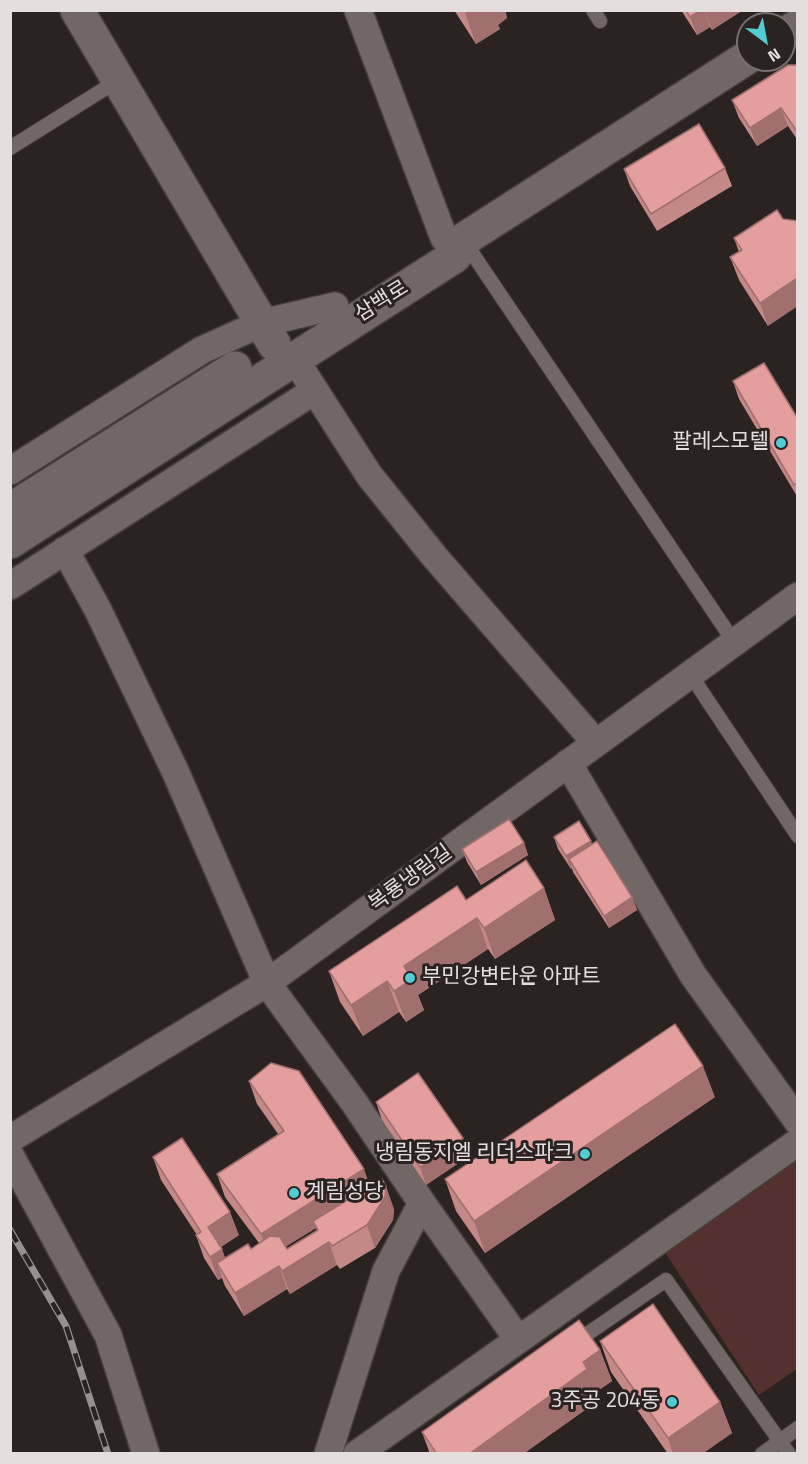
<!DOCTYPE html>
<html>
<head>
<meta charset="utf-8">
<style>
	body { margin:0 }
	#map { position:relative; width:808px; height:1464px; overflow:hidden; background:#2b2322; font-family:"Titillium Web",sans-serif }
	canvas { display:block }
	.frame { position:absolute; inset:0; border:12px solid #e4dede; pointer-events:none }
	.north { position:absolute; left:736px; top:12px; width:60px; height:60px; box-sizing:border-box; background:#2b2322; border:2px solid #756e6d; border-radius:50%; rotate:148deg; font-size:16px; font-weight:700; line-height:24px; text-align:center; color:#e4dede }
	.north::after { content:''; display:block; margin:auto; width:21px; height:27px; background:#51ccd3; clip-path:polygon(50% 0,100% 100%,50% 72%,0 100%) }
</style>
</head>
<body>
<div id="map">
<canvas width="808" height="1464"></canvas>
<div class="frame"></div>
<div class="north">N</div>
</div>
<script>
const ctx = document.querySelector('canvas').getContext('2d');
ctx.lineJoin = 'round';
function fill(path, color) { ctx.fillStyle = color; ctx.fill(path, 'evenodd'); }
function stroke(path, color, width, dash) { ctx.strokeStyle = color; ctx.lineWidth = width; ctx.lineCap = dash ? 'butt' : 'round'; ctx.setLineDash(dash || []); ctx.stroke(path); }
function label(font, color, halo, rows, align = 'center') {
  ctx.font = font + ' "Titillium Web","Noto Sans KR",sans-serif'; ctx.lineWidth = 6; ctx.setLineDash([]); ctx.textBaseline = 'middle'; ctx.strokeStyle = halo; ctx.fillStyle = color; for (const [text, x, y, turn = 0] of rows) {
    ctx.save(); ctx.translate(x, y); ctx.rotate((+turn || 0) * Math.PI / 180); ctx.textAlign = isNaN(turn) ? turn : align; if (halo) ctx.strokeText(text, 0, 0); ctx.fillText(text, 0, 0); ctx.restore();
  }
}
fill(new Path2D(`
	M797,1155V1369L759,1395L662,1248Z`), '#54302f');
const service = new Path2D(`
	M593,10L600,21
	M10,148L117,81
	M464,241L734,642
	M690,674L798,836
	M574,1343L666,1280L789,1454
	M762,1454L798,1428`);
const minor = new Path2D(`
	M358,10L444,238
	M294,358L369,475L434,556L595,742
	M10,471L202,350L262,323L335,306
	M65,550L98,610L176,773L267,983L353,1101L422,1203L386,1271L328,1454
	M10,586L314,391
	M568,763L693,975L798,1122
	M10,1139L267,983L798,596
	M10,1155L108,1335L146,1454
	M422,1203L517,1338
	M357,1454L798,1142`);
const tertiary = new Path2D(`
	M77,10L274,344
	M784,34L798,26
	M10,510L235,368
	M10,542L455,256L463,240L748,57`);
stroke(service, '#453e3e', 16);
stroke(minor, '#453e3e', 30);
stroke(tertiary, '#453e3e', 36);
stroke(service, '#706766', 14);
stroke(minor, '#706766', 27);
stroke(tertiary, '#706766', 33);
const rail = new Path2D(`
	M10,1230L66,1326L108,1454`);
stroke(rail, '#96908f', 7);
stroke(rail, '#2b2322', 4.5, [14]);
fill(new Path2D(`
	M454,10H505L507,18L498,25L500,29L476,44Z
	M681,10H743L712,30L710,27L697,35Z
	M798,65V141L788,126L757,146L739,118L732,100Z
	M725,168L732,186L657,231L630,186L624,169Z
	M777,210L768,326L739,280L730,257L739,252L734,238Z
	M733,381L798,419V498L739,399Z
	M554,837L592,844L632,897L637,910L609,928L573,872L572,868L571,869L558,849Z
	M524,843L528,855L481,885L467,862L462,849Z
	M544,888L555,920L495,959L488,949L418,995L424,1010L406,1022L399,1012L363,1036L340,1002L329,971Z
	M249,1081L370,1186L394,1209L393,1220L375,1248L340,1269L337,1265L290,1294L287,1289L244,1316L225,1286L222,1278L218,1280L204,1258L196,1235H197L161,1180L153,1157L239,1235L221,1247L225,1258L251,1249L259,1243L225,1197L217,1174L278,1134L257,1104ZM316,1228L317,1231L287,1249L286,1246Z
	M715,1097L485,1253L456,1211L445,1179Z
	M376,1102L463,1138L469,1156L426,1185L382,1120Z
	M600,1341L720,1402L732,1433L702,1454H668L611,1372Z
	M600,1350L612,1381L596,1392L599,1400L523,1454H430L422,1432Z`), '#c48887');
fill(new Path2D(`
	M469,10H505L507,18L498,25L500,29L476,44L465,13Z
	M701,10H704L710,27L697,35L690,17Z
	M708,10H743L712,30L705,12Z
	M781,108L788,126L757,146L750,128Z
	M797,278L798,306L768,326L760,303Z
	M591,841L595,853L569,859L572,868L571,869L566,856Z
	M524,843L528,855L481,885L476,872Z
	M544,888L555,920L495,959L484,928Z
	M632,897L637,910L609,928L604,916Z
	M477,918L488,949L418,995L424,1010L406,1022L394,991L404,966Z
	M387,981L399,1012L363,1036L351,1005Z
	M703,1066L715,1097L485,1253L474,1221Z
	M463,1138L469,1156L426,1185L420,1167Z
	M364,1169L372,1192L313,1221L316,1228L269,1257L261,1234Z
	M386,1186L394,1209L393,1220L375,1248L367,1225Z
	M230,1212L239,1235L216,1250L208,1227Z
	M329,1242L337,1265L290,1294L282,1271Z
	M222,1249L230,1272L217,1263L222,1278L218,1280L210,1257Z
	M279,1266L287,1289L244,1316L235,1293Z
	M600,1350L612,1381L596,1392L599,1400L523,1454H469L583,1362Z
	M720,1402L732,1433L702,1454H673L668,1438Z`), '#a06f6e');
const building = new Path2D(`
	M686,10H701L690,17Z
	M788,65H798V133L781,108L750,128L732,100Z
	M699,124L725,168L651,214L624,169Z
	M777,210L783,219L798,221V279L797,278L760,303L730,257L742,250L734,238Z
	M764,363L798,419V482L794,485L733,381Z
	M509,819L524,843L476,872L462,849Z
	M579,821L591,841L566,856L554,837Z
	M597,841L632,897L604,916L569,859Z
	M526,860L544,888L484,928L477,918L404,966L412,979L394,991L387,981L351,1005L329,971L457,886L466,900Z
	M675,1024L703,1066L474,1221L445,1179Z
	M271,1063L299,1071L364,1169L261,1234L217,1174L284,1131L249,1081Z
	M418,1073L463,1138L420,1167L376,1102Z
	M182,1138L230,1212L208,1227L222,1249L210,1257L196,1235L201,1232L153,1157Z
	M382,1179L386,1186L385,1197L367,1225L332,1246L329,1242L282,1271L279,1266L235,1293L217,1263L248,1244L251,1249L270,1236L280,1237L287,1249L318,1230L313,1221Z
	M653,1304L720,1402L668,1438L600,1341Z
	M579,1320L600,1350L583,1362L587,1369L469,1454H437L422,1432Z`);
fill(building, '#e49e9d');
stroke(building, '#a06f6e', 1.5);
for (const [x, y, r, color] of [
	[781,443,6,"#51ccd3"],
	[410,978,6,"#51ccd3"],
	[585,1154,6,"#51ccd3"],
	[294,1193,6,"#51ccd3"],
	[672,1402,6,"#51ccd3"]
]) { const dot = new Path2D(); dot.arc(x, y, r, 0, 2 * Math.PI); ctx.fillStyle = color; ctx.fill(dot); stroke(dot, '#2b2322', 2); }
label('21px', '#e4dede', '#2b2322', [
	["삼백로",382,302,-32],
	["복룡냉림길",411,879,-36]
]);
label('21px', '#e4dede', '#2b2322', [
	["팔레스모텔",769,443],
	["부민강변타운 아파트",422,978,"left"],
	["냉림동지엘 리더스파크",573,1154],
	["계림성당",306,1193,"left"],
	["3주공 204동",660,1402]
], 'right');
</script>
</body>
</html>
